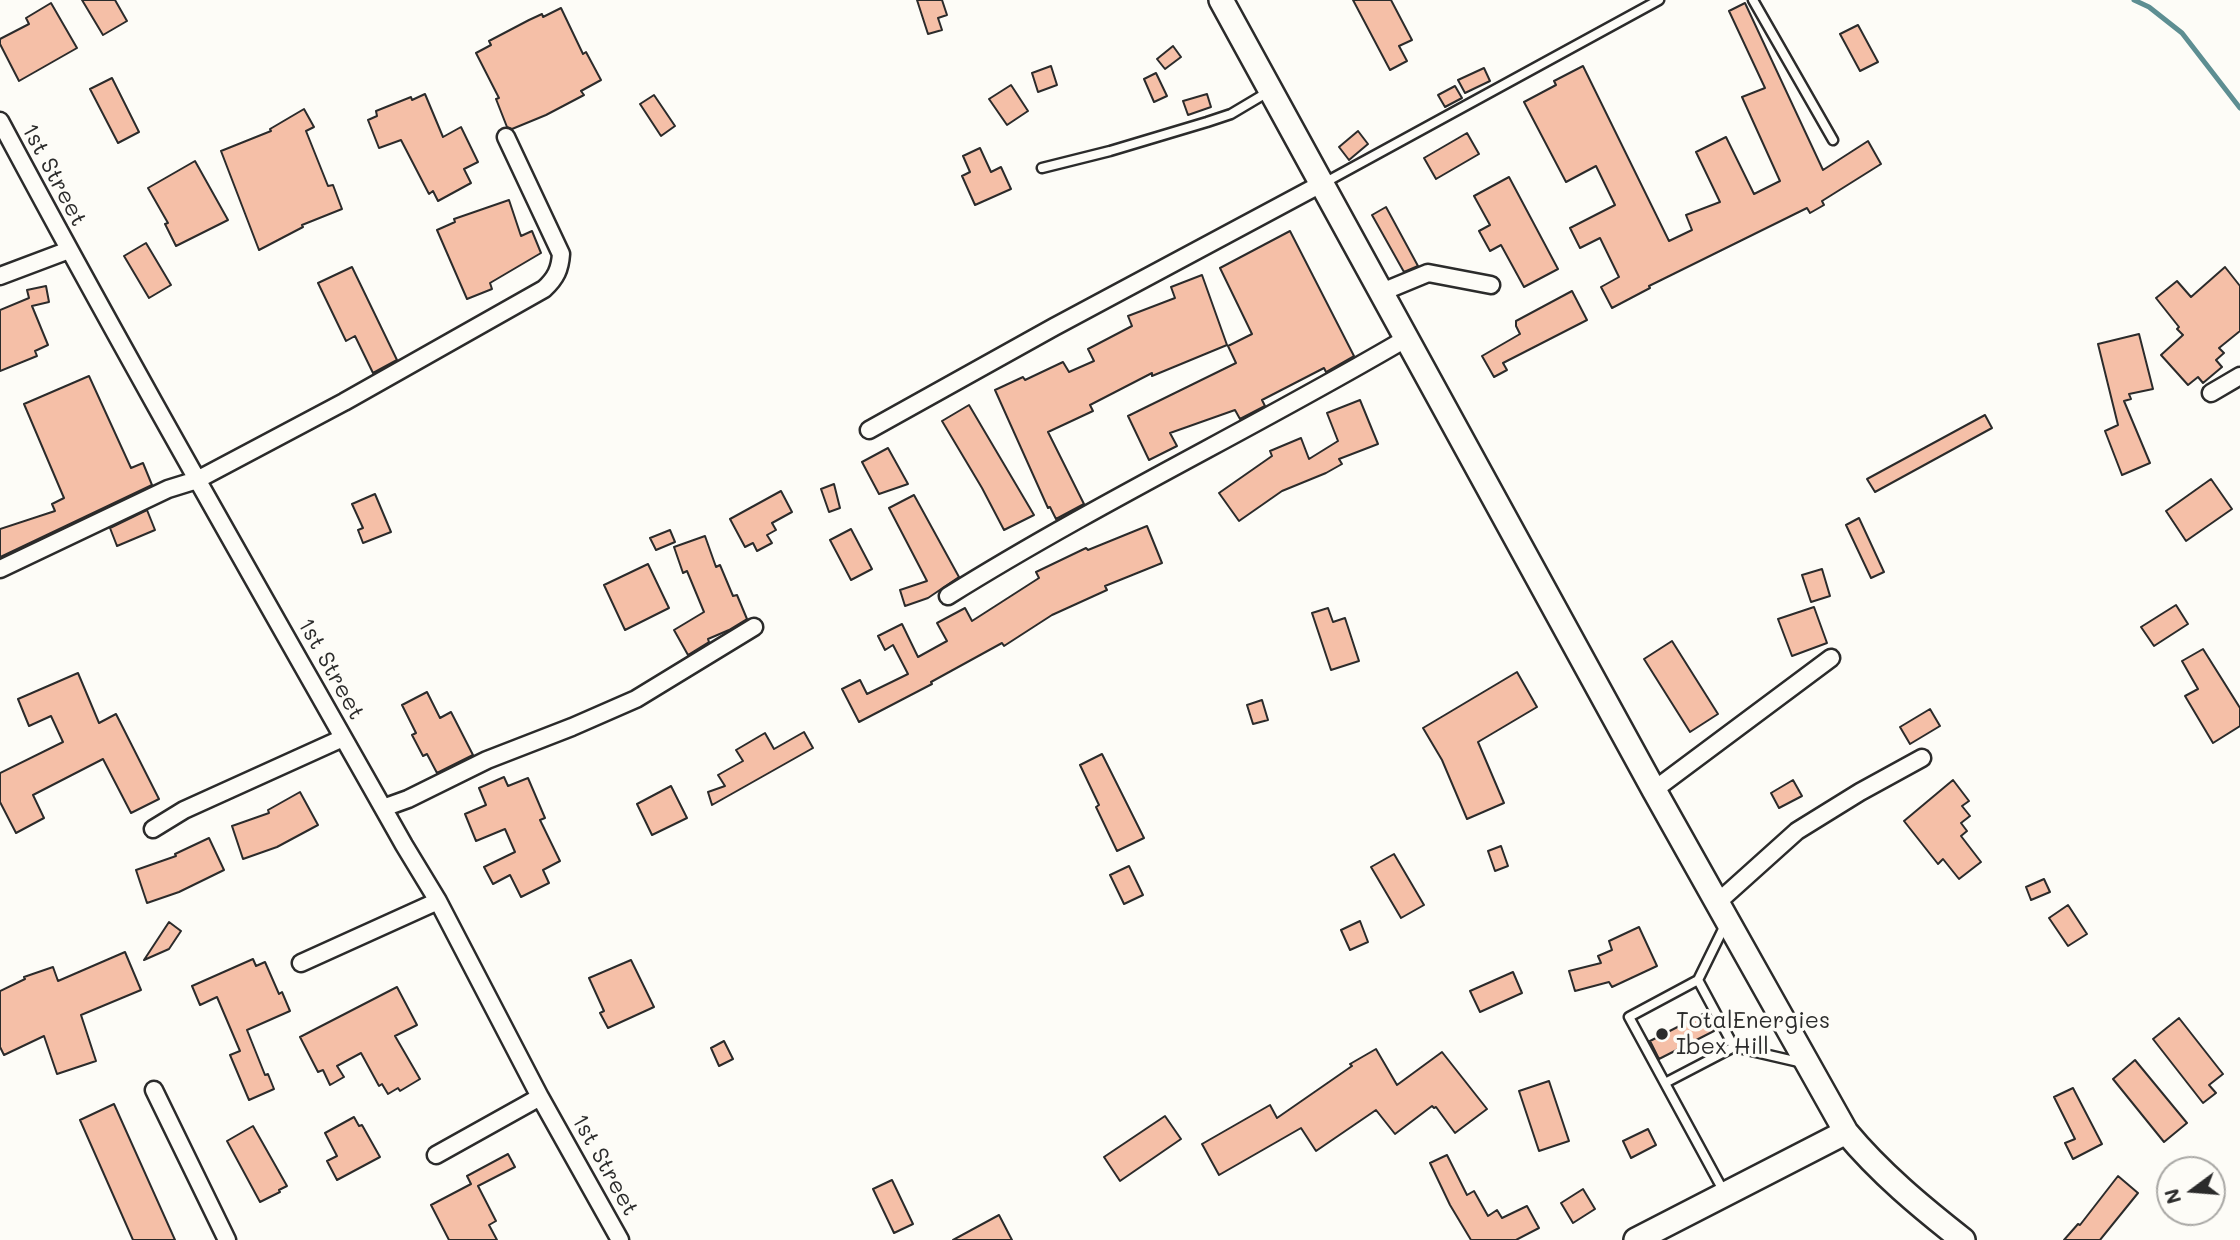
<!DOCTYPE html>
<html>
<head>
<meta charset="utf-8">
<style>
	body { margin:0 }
	#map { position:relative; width:2240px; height:1240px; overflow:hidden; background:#fdfcf7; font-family:Mali,sans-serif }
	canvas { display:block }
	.north { position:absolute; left:2156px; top:1156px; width:70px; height:70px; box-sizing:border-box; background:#fdfcf7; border:2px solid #a9a8a5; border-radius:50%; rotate:254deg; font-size:19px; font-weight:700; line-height:28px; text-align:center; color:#2b2b2b }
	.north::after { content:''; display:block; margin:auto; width:24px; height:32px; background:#2b2b2b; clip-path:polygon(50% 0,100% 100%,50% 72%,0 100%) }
</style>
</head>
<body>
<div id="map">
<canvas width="2240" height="1240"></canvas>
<div class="north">N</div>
</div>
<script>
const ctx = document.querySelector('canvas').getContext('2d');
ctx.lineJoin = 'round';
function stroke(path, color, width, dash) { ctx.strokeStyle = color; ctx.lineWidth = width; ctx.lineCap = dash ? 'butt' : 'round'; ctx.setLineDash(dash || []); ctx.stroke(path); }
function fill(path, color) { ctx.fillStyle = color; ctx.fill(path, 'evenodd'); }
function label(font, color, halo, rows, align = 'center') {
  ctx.font = font + ' Mali,sans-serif'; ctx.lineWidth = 7; ctx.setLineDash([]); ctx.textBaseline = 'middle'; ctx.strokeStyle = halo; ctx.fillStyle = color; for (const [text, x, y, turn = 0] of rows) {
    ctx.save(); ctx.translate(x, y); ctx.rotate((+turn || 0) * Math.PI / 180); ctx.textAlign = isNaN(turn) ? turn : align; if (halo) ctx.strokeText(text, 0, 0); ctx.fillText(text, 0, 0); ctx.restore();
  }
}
stroke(new Path2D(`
	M2134,0L2149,7L2182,33L2240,108`), '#5d8e92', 5);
const building = new Path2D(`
	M82,0H115L127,21L103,35Z
	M917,0H942L947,15L938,18L942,30L928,34Z
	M1353,0H1391L1412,40L1399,46L1407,61L1390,70Z
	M51,3L77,48L19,81L0,44V39L29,24L26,18Z
	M1745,3L1823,170L1868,141L1881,164L1822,201L1824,205L1810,213L1807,208L1649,286L1650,288L1612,308L1601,287L1619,277L1600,238L1580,248L1570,228L1615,205L1596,166L1566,182L1524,102L1556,85L1554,81L1583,66L1669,241L1692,230L1686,215L1720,202L1696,152L1726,137L1754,194L1780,181L1742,97L1765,88L1729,11Z
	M561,8L583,54L586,52L601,80L581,91L584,95L546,115L512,129L507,127L496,99L499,98L476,53L491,45L489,41L529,20L542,14L543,17Z
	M1858,25L1878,62L1860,71L1840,34Z
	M1173,46L1181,57L1165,69L1157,59Z
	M1051,66L1057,85L1038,92L1032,73Z
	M1484,68L1490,81L1465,93L1458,80Z
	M1156,73L1167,96L1154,102L1144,79Z
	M112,78L139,132L118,143L90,89Z
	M1011,85L1028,111L1007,125L989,99Z
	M1455,86L1462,98L1445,107L1438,95Z
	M425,94L443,137L461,127L478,162L464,169L471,183L438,201L433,191L429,194L401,140L379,148L368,120L377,116L376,111L411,97L412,100Z
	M1207,94L1211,107L1188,115L1183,101Z
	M654,95L675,126L661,136L640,104Z
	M304,109L314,127L306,131L328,186L333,185L342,209L302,225L303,227L259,250L221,151L271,131L270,129Z
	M1358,131L1368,144L1349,160L1339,147Z
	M1467,133L1479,154L1436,179L1424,158Z
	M980,148L991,172L1001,167L1011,189L975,205L962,176L970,172L963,156Z
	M195,161L228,220L176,246L165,224L168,223L148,188Z
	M1509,177L1558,269L1524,287L1501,245L1490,251L1479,231L1490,225L1474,196Z
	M509,200L521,236L532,231L541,253L490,283L492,289L467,299L437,230L455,222L454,219Z
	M1386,207L1418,266L1404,272L1372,215Z
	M1290,231L1354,356L1326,372L1324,368L1262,400L1265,406L1240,419L1235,410L1170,433L1177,446L1149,460L1128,416L1236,363L1228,346L1252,334L1220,268Z
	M146,243L171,285L149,298L124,256Z
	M352,267L397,360L373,373L355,336L346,341L318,283Z
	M2225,267L2240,286V331L2219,348L2224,353L2216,360L2222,367L2203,383L2198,377L2188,385L2161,355L2183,335L2177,329L2179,327L2156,298L2177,281L2191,297Z
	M1202,275L1227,345L1152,376V373L1090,405L1093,411L1048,432L1084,504L1056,519L1050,507L1048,508L995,390L1023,377L1025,380L1063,362L1069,372L1094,361L1088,349L1132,326L1128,316L1175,298L1171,287Z
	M46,286L49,302L32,306L48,345L35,351L37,356L0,371V310L29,298L27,290Z
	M1572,291L1587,320L1503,363L1507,370L1494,377L1482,356L1520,334L1516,326V321Z
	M2139,334L2153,389L2129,394L2131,399L2124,401L2150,463L2122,475L2105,431L2118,425L2098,344Z
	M89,376L131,468L143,463L152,485L0,557V529L55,511L52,504L64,498L24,404Z
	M1360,400L1378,444L1339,459L1342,464L1326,473L1282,491L1239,521L1219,493L1272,456L1270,451L1301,438L1309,459L1338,441L1327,413Z
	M969,405L1034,515L1004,530L982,488L942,421Z
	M1985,415L1992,428L1875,492L1867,479Z
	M888,448L908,484L879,494L862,462Z
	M2211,479L2232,509L2186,541L2166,511Z
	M834,484L840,508L829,512L821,489Z
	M781,491L792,512L772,523L776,530L767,535L772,543L757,551L753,543L745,547L730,519Z
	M375,494L391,532L363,543L358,530L363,528L352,504Z
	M914,495L959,577L928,598L905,606L900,590L927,581L889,508Z
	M147,510L155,530L117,546L110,528Z
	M1859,518L1884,572L1871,578L1846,525Z
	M1147,526L1162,563L1105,586L1107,590L1052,615L1004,646L1002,643L931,682L932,684L859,722L842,689L860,680L867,694L908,674L893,645L885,650L878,636L902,624L918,657L947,641L937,623L965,608L972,621L1039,578L1036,572L1086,548L1088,550Z
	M851,529L872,569L851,580L830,540Z
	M670,530L675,542L656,550L650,538Z
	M705,536L716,567L720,565L733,596L737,595L747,619L729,630L708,639L709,642L688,655L674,630L704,612L687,571L683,573L674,547Z
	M648,564L669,608L625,630L604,585Z
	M1822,569L1830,596L1811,602L1802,575Z
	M2176,605L2188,624L2154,646L2141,627Z
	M1814,607L1827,643L1792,656L1778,619Z
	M1328,608L1333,622L1345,618L1359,661L1331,670L1312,613Z
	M1672,641L1718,714L1690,732L1644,659Z
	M2203,649L2240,708V726L2213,743L2185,696L2198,689L2182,661Z
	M1517,672L1537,707L1478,742L1504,803L1467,819L1442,760L1423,728Z
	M78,673L99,723L116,714L159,799L131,813L103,759L33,795L44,818L16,833L0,802V773L63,742L51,716L29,726L18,699Z
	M427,692L440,718L451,712L473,755L437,773L427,754L423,756L412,735L416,733L402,705Z
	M1262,700L1268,720L1253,724L1247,705Z
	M1930,709L1940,726L1910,744L1900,727Z
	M804,732L813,748L712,805L708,792L725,786L718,775L743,761L736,750L765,733L774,749Z
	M1102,754L1144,838L1117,851L1096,807L1099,805L1080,765Z
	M504,777L508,786L528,778L545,818L540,820L560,861L543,870L549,883L521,897L510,875L493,884L484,867L515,852L505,829L476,841L465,814L486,805L479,788Z
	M1793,780L1802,796L1779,808L1771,793Z
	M1953,780L1969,801L1962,806L1970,816L1961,823L1967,831L1961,836L1981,862L1959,879L1943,859L1938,864L1904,821Z
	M671,786L687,818L652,835L637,804Z
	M300,792L318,825L277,847L243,859L232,826L269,813L268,810Z
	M209,838L224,870L179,892L147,903L136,870L176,856L175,854Z
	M1501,846L1508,866L1495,871L1488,851Z
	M1394,854L1424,905L1401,918L1371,867Z
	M1129,866L1143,895L1124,904L1110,875Z
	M2044,879L2050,892L2031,900L2026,887Z
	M2068,905L2087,934L2068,946L2049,918Z
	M1360,921L1368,942L1350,950L1341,930Z
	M169,922L181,931L169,949L144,960Z
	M1639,927L1657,966L1612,987L1609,982L1575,991L1569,971L1601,963L1598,956L1612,950L1609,941Z
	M125,952L141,990L81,1015L96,1061L57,1074L44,1036L4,1055L0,1047V991L25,979L24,977L53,967L58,981Z
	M253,959L256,966L265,962L279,994L282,992L290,1011L247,1030L265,1075L268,1074L274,1089L249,1100L230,1055L240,1051L217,997L200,1005L192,986Z
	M631,960L654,1007L608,1028L600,1013L604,1011L589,978Z
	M1513,972L1522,993L1480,1012L1470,991Z
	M397,987L417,1025L395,1036L420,1079L400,1091L398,1088L388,1094L382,1084L379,1086L361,1053L337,1066L344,1077L330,1085L323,1070L318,1072L300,1037Z
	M1705,1013L1714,1031L1659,1059L1650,1041Z
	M2179,1018L2223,1074L2209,1085L2216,1093L2203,1103L2153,1039Z
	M724,1041L733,1059L719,1066L711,1048Z
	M1376,1049L1397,1085L1442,1052L1487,1109L1455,1133L1436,1107L1434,1108L1432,1106L1395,1134L1376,1110L1316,1151L1301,1128L1219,1175L1202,1144L1270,1105L1277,1118L1352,1066L1350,1064Z
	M2135,1060L2187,1123L2164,1142L2113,1079Z
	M1549,1081L1569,1141L1539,1151L1519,1091Z
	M2073,1088L2102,1144L2073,1159L2065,1143L2075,1139L2054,1097Z
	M114,1104L175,1240H133L80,1120Z
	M1165,1116L1181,1139L1120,1181L1104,1157Z
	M354,1117L359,1126L362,1125L380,1157L337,1180L327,1161L337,1156L325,1133Z
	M253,1126L287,1186L279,1190L280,1192L260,1202L227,1141Z
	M1648,1129L1656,1145L1631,1158L1623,1141Z
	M508,1154L515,1167L478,1186L496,1221L489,1225L497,1240H449L431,1205L471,1184L467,1176Z
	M1447,1155L1467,1195L1474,1191L1488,1216L1497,1210L1502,1218L1527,1206L1539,1228L1516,1240H1471L1450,1205L1430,1163Z
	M2118,1176L2138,1193L2100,1240H2064L2078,1224L2080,1225Z
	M892,1180L913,1224L894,1233L873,1189Z
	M1583,1189L1595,1209L1573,1223L1561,1203Z
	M999,1215L1012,1240H953Z`);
fill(building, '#f5bfa7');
stroke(building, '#2b2b2b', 2);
const lane = new Path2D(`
	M1753,0L1833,140
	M1042,168L1110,151L1207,122L1231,114L1268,92
	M1324,183L1659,0
	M1698,980L1726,923
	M1734,1047L1803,1063
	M1665,1083L1734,1047L1698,980L1629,1017L1724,1192`);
const street = new Path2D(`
	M0,121C130,365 268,604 404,845L438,901L540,1097L620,1240
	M0,276L69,250
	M1382,292L1428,273L1491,285
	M2211,393L2240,376
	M869,430L1054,327L1321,184
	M0,569L168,489L197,480L344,402L544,289C556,278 560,269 561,254L506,137
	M948,596C1097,503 1256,427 1407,338
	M1654,790L1831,658
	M383,808L408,799L487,760L572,727L636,699L754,627
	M153,829L184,810L343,738
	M1718,902L1797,831L1860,792L1922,758
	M301,963L438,901
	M154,1090L227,1240
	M436,1155L540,1097`);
const secondary = new Path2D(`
	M1221,0L1654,790L1846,1132C1880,1173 1921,1207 1963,1240
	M1636,1240L1846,1132`);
stroke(lane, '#2b2b2b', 13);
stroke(street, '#2b2b2b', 21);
stroke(secondary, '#2b2b2b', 28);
stroke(lane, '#fdfcf7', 8);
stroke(street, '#fdfcf7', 16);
stroke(secondary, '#fdfcf7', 23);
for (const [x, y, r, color] of [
	[1662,1034,7,"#2b2b2b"]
]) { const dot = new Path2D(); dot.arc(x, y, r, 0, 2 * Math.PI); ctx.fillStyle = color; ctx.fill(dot); stroke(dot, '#fdfcf7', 2.5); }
label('23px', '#2b2b2b', '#fdfcf7', [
	["1st Street",54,175,62],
	["1st Street",331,669,61],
	["1st Street",605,1165,61]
]);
label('23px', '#2b2b2b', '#fdfcf7', [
	["TotalEnergies",1676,1021],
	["Ibex Hill",1676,1047]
], 'left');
</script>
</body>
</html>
